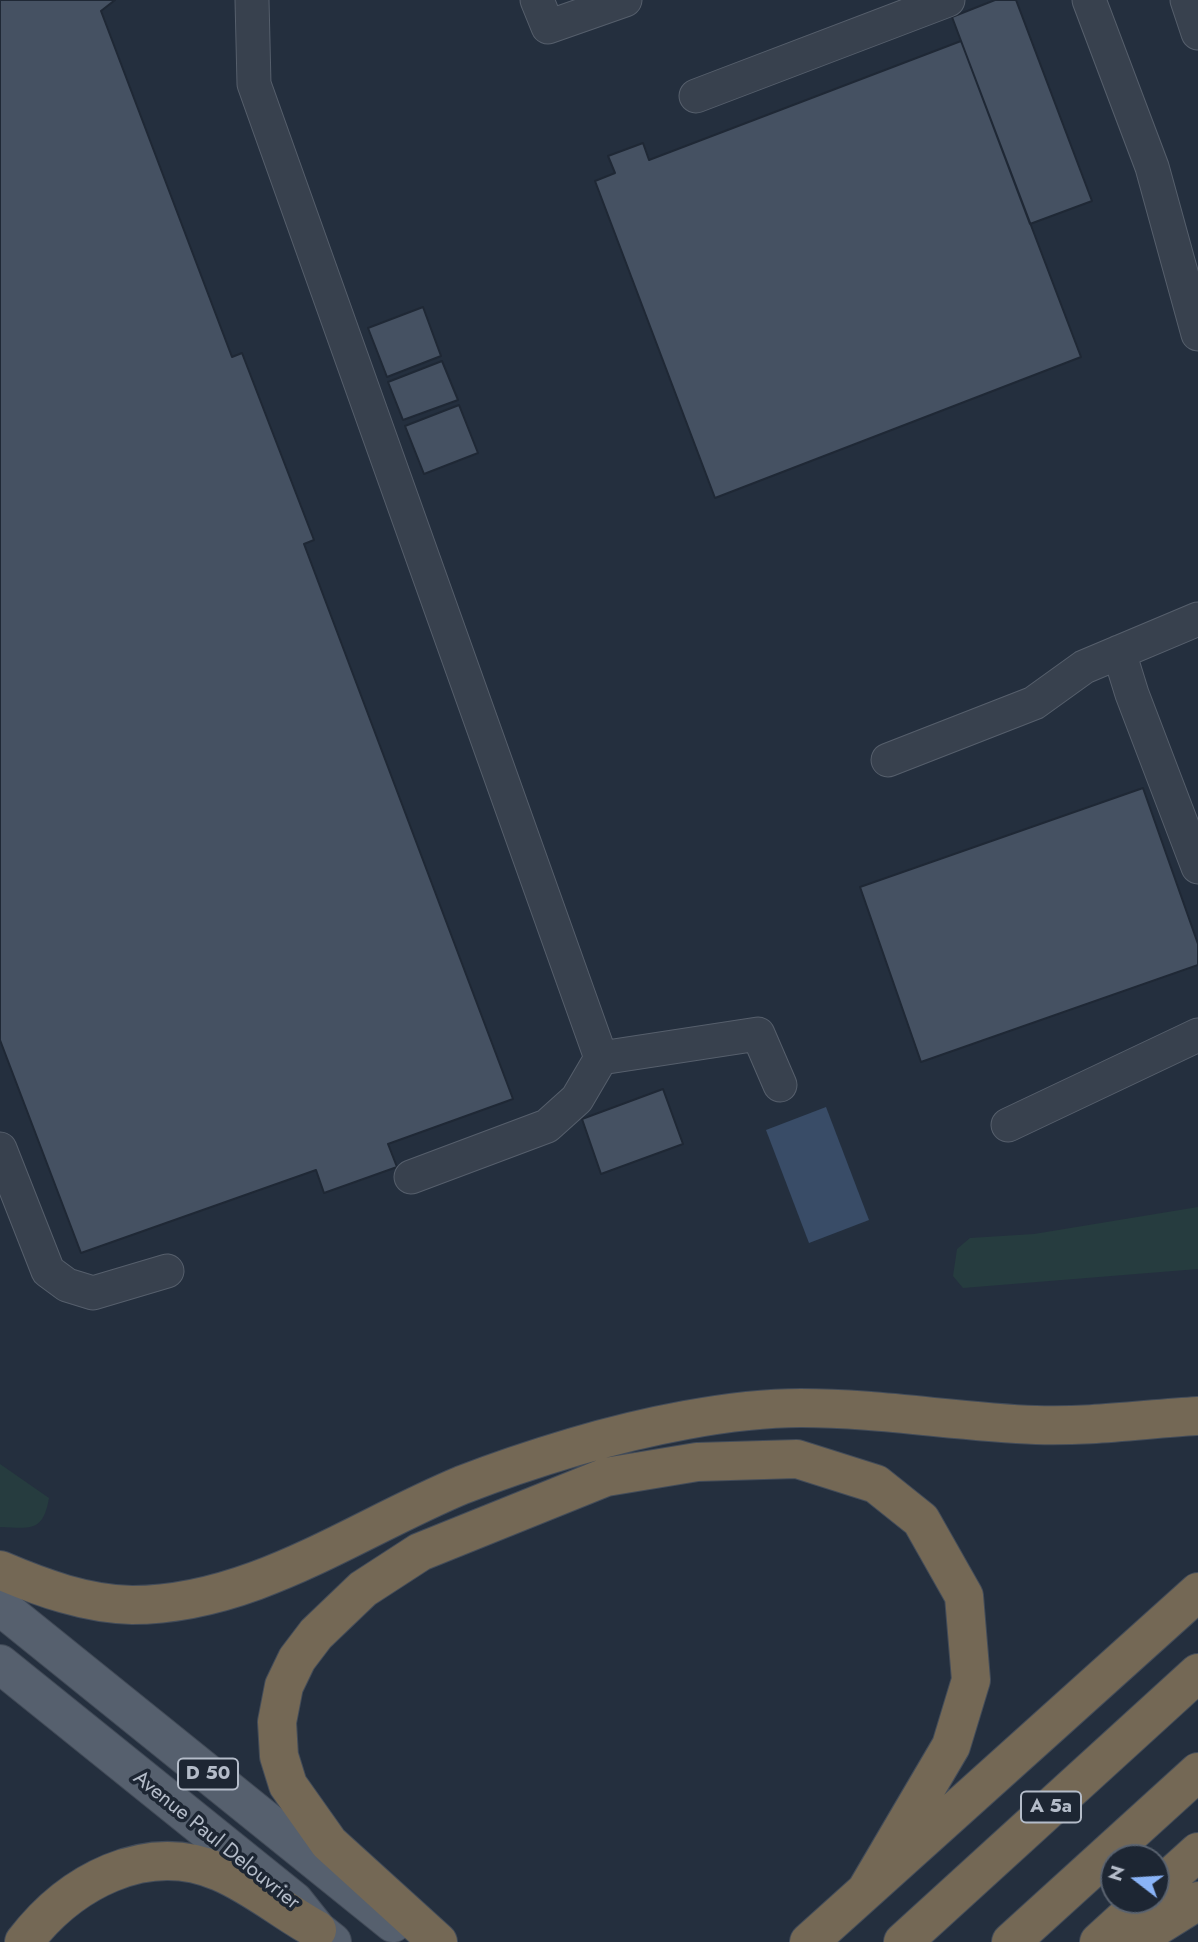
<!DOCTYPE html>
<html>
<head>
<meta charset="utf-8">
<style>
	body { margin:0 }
	#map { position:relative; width:1198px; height:1942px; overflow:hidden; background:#242f3e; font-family:Jost,sans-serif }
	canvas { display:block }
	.north { position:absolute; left:1100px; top:1844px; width:70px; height:70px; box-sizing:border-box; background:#1d2633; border:2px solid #59626f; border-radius:50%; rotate:287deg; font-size:19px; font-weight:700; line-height:28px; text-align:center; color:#b4bcc9 }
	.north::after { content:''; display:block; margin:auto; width:24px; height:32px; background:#8ab4f8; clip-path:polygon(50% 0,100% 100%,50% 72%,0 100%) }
</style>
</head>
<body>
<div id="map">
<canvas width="1198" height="1942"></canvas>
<div class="north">N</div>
</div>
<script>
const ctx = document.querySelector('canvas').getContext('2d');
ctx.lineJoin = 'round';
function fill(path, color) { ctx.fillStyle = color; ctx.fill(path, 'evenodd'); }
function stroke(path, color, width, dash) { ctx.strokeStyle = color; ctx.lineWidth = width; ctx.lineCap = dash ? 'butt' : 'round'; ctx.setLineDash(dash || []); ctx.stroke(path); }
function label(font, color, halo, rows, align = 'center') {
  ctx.font = font + ' Jost,sans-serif'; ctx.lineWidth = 7; ctx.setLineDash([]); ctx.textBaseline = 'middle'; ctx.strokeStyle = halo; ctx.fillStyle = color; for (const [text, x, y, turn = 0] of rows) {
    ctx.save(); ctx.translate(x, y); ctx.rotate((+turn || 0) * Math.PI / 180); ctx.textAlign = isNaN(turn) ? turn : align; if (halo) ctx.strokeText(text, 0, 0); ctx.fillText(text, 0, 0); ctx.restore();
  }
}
fill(new Path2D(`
	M1198,1207V1269L963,1288L953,1276L957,1249L970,1238L1034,1234Z
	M0,1464L49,1498C43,1533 30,1528 0,1527Z`), '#263c3f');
fill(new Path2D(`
	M826,1107L869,1220L809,1243L766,1130Z`), '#394c67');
const building = new Path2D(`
	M0,0H115L101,11L232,357L242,353L314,540L304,544L513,1099L388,1144L397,1167L324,1193L316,1170L81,1253L0,1040Z
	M995,0H1016L1092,201L1030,224L952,17Z
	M961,41L1081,357L715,498L595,181L615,173L608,156L643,143L649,160Z
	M423,307L441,356L387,377L368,328Z
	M442,361L458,400L403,420L388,382Z
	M459,405L478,453L424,474L405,426Z
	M1143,788L1198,944V965L921,1062L860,887Z
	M663,1089L683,1144L601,1174L582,1119Z`);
fill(building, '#455162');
stroke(building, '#1f2835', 2);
const minor = new Path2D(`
	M252,0L254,84L601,1058L577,1099L547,1126L411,1177
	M537,0L548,27L625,0
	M1089,0L1152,167L1198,334
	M1187,0L1198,33
	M696,96L948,0
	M1119,652L1132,694L1198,867
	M888,760L1034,703L1084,667L1198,619
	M601,1058L758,1034L780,1085
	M1008,1125L1198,1035
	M0,1149L48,1271L67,1285L93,1293L167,1271`);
const major = new Path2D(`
	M0,1606L393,1923
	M0,1664L294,1901L317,1930L332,1942`);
const highway = new Path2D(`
	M0,1570C42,1588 86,1604 132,1605C252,1605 354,1530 462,1485C498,1471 537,1458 574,1447C641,1427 730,1408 801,1408C879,1408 958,1422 1036,1425C1090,1427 1145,1419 1198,1416
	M1156,1890L1198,1852
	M24,1942C69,1883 145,1840 220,1872C255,1887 284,1912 317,1930
	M438,1942L329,1843L288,1785L279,1756L277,1722L284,1686L297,1659L316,1634L363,1589L420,1552L606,1477L697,1462L797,1459L876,1484L921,1520L964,1596L971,1680L951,1746L867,1889
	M809,1942L1198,1592
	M903,1942L1198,1673
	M1011,1942L1198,1772
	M1099,1942L1145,1900
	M1132,1942L1198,1901`);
stroke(minor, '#565f6c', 35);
stroke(major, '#414a57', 40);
stroke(highway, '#434c59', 40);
stroke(minor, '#38414e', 33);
stroke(major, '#56606e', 38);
stroke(highway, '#746855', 38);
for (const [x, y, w] of [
	[208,1774,60],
	[1051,1807,60]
]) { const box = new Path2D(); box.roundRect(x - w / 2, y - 15.5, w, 31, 5); ctx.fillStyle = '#1d2633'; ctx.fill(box); stroke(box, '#b4bcc9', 2); }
label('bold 19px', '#b4bcc9', null, [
	["D 50",208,1774],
	["A 5a",1051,1807]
]);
label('21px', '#b4bcc9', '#1d2633', [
	["Avenue Paul Delouvrier",216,1841,39]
]);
</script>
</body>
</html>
